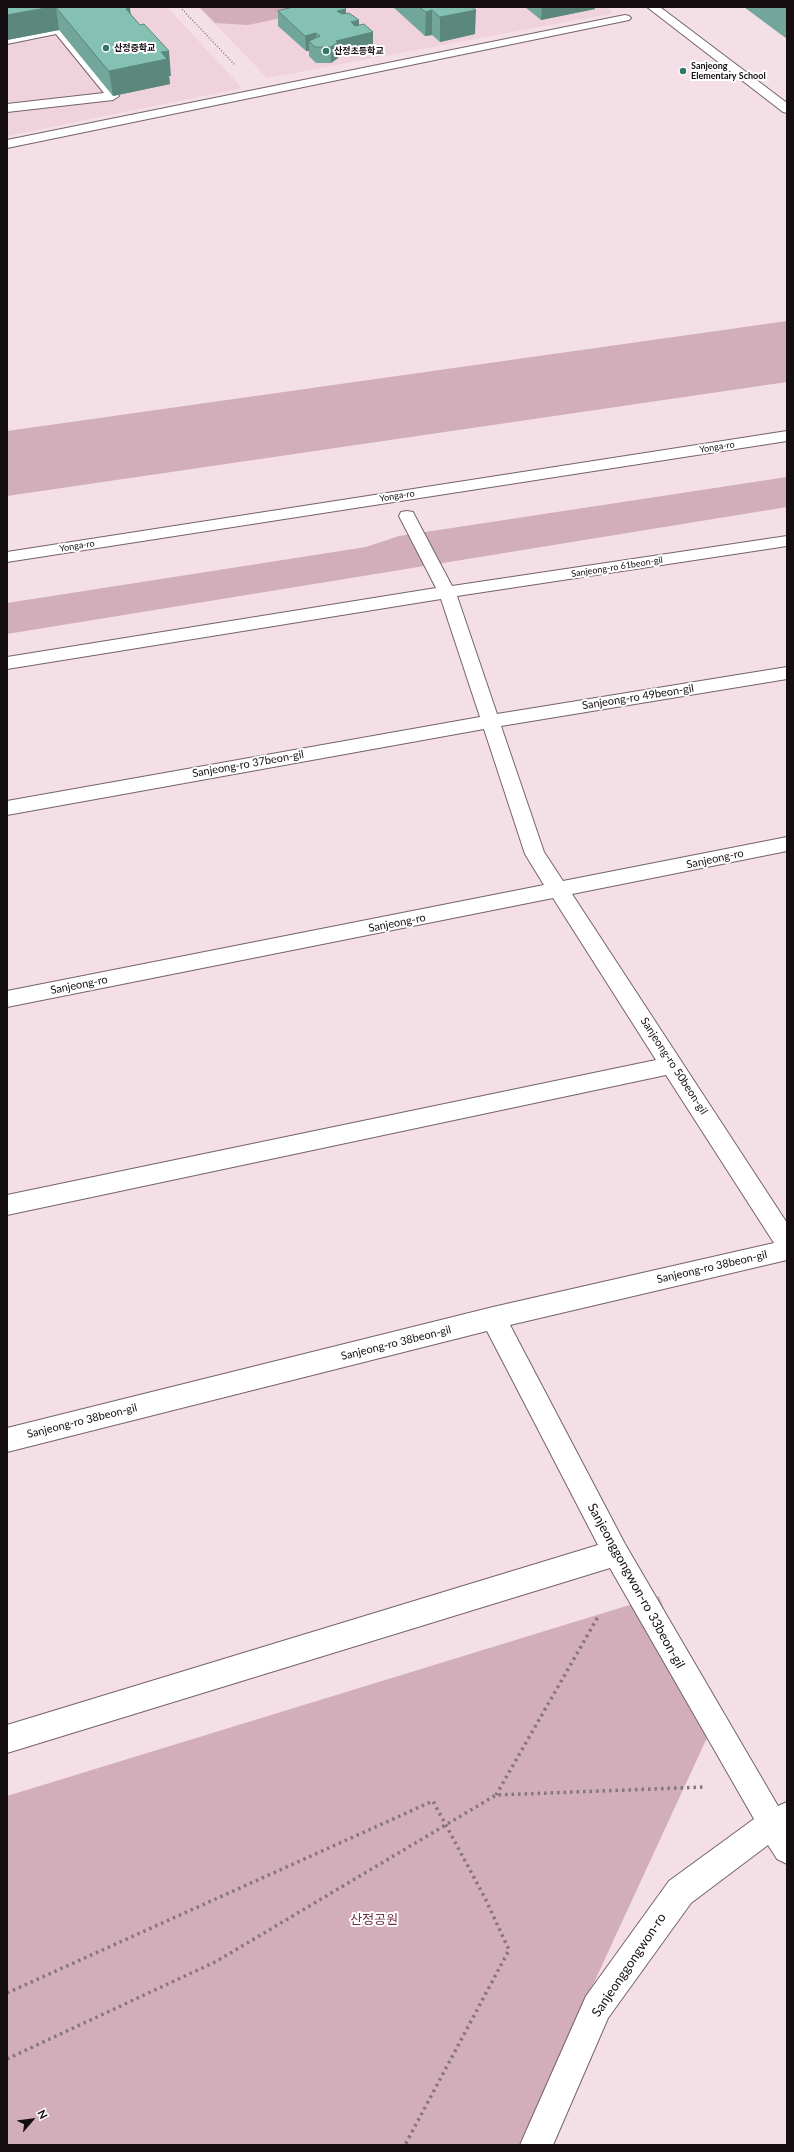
<!DOCTYPE html>
<meta charset="utf-8">
<style>
body{margin:0}
#map{position:relative;width:794px;height:2152px;overflow:hidden;background:#f4dfe6;font-family:Lato,sans-serif}
canvas{display:block}
.frame{position:absolute;inset:0;border:8px solid #150e10;pointer-events:none}
.north{position:absolute;left:12px;top:2100px;width:40px;height:40px;-webkit-text-stroke:3px #fff;paint-order:stroke;rotate:62deg;font-size:11px;font-weight:700;line-height:16px;text-align:center;color:#150e10}
.north::after{content:'';display:block;margin:auto;width:14px;height:18px;background:#150e10;clip-path:polygon(50% 0,100% 100%,50% 72%,0 100%)}
</style>
<div id="map">
<canvas width="794" height="2152"></canvas>
<div class="frame"></div>
<div class="north">N</div>
</div>
<script>
const c = document.querySelector('canvas').getContext('2d');
c.lineJoin = 'round';
function fillPath(path, color) {
  c.fillStyle = color;
  c.fill(path, 'evenodd');
}
function stroke(path, color, width, dash) {
  c.strokeStyle = color;
  c.lineWidth = width;
  c.lineCap = dash ? 'butt' : 'round';
  c.setLineDash(dash || []);
  c.stroke(path);
}
function drawText(font, color, halo, rows, align = 'center') {
  c.font = font + ' Lato,"Noto Sans KR",sans-serif';
  c.lineWidth = 4;
  c.setLineDash([]);
  c.textBaseline = 'middle';
  c.strokeStyle = halo;
  c.fillStyle = color;
  for (const [text, x, y, turn = 0] of rows) {
    c.save();
    c.translate(x, y);
    c.rotate((+turn || 0) * Math.PI / 180);
    c.textAlign = isNaN(turn) ? turn : align;
    if (halo) c.strokeText(text, 0, 0);
    c.fillText(text, 0, 0);
    c.restore();
  }
}
fillPath(new Path2D(`
 M 7,7 L 167,7 L 242,88 L 7,136 Z
 M 199,7 L 606,7 L 614,13 L 267,78 Z`), '#efd2dc');
fillPath(new Path2D(`
 M 199,7 L 333,7 L 248,25 L 215,23 Z
 M 787,321 L 787,382 L 7,496 L 7,431 Z
 M 787,477 L 787,507 L 7,634 L 7,603 L 366,547 L 399,536 Z
 M 659,1596 L 712,1727 L 519,2145 L 7,2145 L 7,1796 Z`), '#d2aebb');
const street = new Path2D(`
 M 625,15 L 629,16 L 631,18 L 629,20 L 7,148 L 7,140 Z
 M 59,27 L 63,28 L 119,96 L 113,100 L 7,112 L 7,104 L 104,93 L 56,34 L 7,44 L 7,36 Z
 M 407,511 L 413,512 L 415,516 L 452,586 L 787,536 L 787,546 L 457,596 L 497,714 L 787,667 L 787,679 L 501,726 L 544,852 L 563,881 L 787,837 L 787,851 L 572,894 L 787,1223 L 787,1260 L 510,1325 L 625,1544 L 778,1806 L 787,1802 L 787,1864 L 777,1859 L 768,1845 L 691,1903 L 608,2018 L 553,2145 L 520,2145 L 586,1996 L 669,1881 L 754,1819 L 610,1568 L 7,1753 L 7,1725 L 598,1545 L 487,1331 L 7,1452 L 7,1428 L 493,1307 L 774,1243 L 666,1075 L 7,1215 L 7,1195 L 656,1060 L 553,898 L 7,1007 L 7,991 L 544,885 L 525,854 L 484,729 L 7,815 L 7,801 L 480,717 L 441,599 L 7,669 L 7,657 L 436,588 L 399,516 L 401,512 Z`);
const secondary = new Path2D(`
 M 647,7 L 660,7 L 787,103 L 787,113 L 783,112 Z
 M 787,431 L 787,441 L 7,562 L 7,552 Z`);
stroke(street, '#756369', 2);
stroke(secondary, '#756369', 2);
stroke(new Path2D(`
 M 180,7 L 235,65`), '#84767a', 1.5, [1, 2]);
stroke(new Path2D(`
 M 496,1795 L 599,1615
 M 7,1993 L 433,1801 L 485,1898 L 509,1950 L 405,2145
 M 7,2059 L 217,1961 L 496,1795 L 705,1787`), '#84767a', 3.5, [2.5, 4]);
fillPath(street, '#fff');
fillPath(secondary, '#fff');
fillPath(new Path2D(`
 M 7,7 L 129,7 L 130,14 L 171,76 L 169,76 L 170,84 L 113,96 L 59,30 L 7,40 Z
 M 393,7 L 472,7 L 475,34 L 440,42 L 432,35 L 425,36 Z
 M 525,7 L 595,7 L 595,9 L 541,20 Z
 M 744,7 L 787,7 L 787,39 Z
 M 278,11 L 346,13 L 359,25 L 373,48 L 338,56 L 338,58 L 331,63 L 316,63 L 309,56 L 309,51 L 306,51 L 278,26 Z`), '#72a69a');
fillPath(new Path2D(`
 M 51,7 L 56,7 L 59,30 L 7,40 L 7,15 Z
 M 542,7 L 595,7 L 595,9 L 541,20 Z
 M 130,8 L 133,32 L 126,9 Z
 M 346,9 L 346,24 L 337,11 Z
 M 432,10 L 432,35 L 425,36 L 426,12 Z
 M 476,10 L 475,34 L 440,42 L 440,17 Z
 M 359,20 L 359,35 L 373,32 L 373,48 L 338,56 L 338,58 L 331,63 L 331,47 L 336,41 L 351,22 Z
 M 316,33 L 317,47 L 309,41 L 309,51 L 306,51 L 305,36 Z
 M 169,51 L 171,76 L 169,76 L 170,84 L 113,96 L 109,71 L 161,52 Z`), '#5c877d');
const building = new Path2D(`
 M 7,7 L 51,7 L 7,15 Z
 M 56,7 L 129,7 L 130,8 L 126,9 L 140,25 L 144,24 L 169,51 L 161,52 L 167,59 L 109,71 Z
 M 294,7 L 344,7 L 346,9 L 337,11 L 342,14 L 349,13 L 359,20 L 351,22 L 355,26 L 364,24 L 373,32 L 336,41 L 338,42 L 331,47 L 315,47 L 309,41 L 320,36 L 316,33 L 305,36 L 278,11 Z
 M 420,7 L 472,7 L 476,10 L 440,17 L 432,10 L 426,12 Z`);
fillPath(building, '#84c1b3');
stroke(building, '#5c877d', 1);
for (const [x, y, r, color] of [
 [106,48,4,"#327669"],
 [326,51,4,"#327669"],
 [683,71,4,"#327669"]
]) {
  const dot = new Path2D();
  dot.arc(x, y, r, 0, 2 * Math.PI);
  c.fillStyle = color;
  c.fill(dot);
  stroke(dot, '#fff', 1.5);
}
drawText('bold 9px', '#150e10', '#fff', [
 ["산정중학교",114,48],
 ["산정초등학교",334,51],
 ["Sanjeong",691,66],
 ["Elementary School",691,76]
], 'left');
drawText('9px', '#150e10', '#fff', [
 ["Yonga-ro",717,447,-9],
 ["Yonga-ro",397,496,-9],
 ["Yonga-ro",77,546,-9],
 ["Sanjeong-ro 61beon-gil",617,567,-9]
]);
drawText('11px', '#150e10', '#fff', [
 ["Sanjeong-ro 49beon-gil",638,697,-9],
 ["Sanjeong-ro 37beon-gil",248,764,-10],
 ["Sanjeong-ro",715,859,-12],
 ["Sanjeong-ro",397,923,-11],
 ["Sanjeong-ro",79,985,-11],
 ["Sanjeong-ro 50beon-gil",674,1066,57],
 ["Sanjeong-ro 38beon-gil",712,1267,-13],
 ["Sanjeong-ro 38beon-gil",396,1343,-14],
 ["Sanjeong-ro 38beon-gil",82,1421,-14]
]);
drawText('13px', '#150e10', '#fff', [
 ["Sanjeonggongwon-ro 33beon-gil",636,1586,61],
 ["Sanjeonggongwon-ro",629,1965,-56]
]);
drawText('13px', '#70304b', '#fff', [
 ["산정공원",374,1920]
]);
</script>
